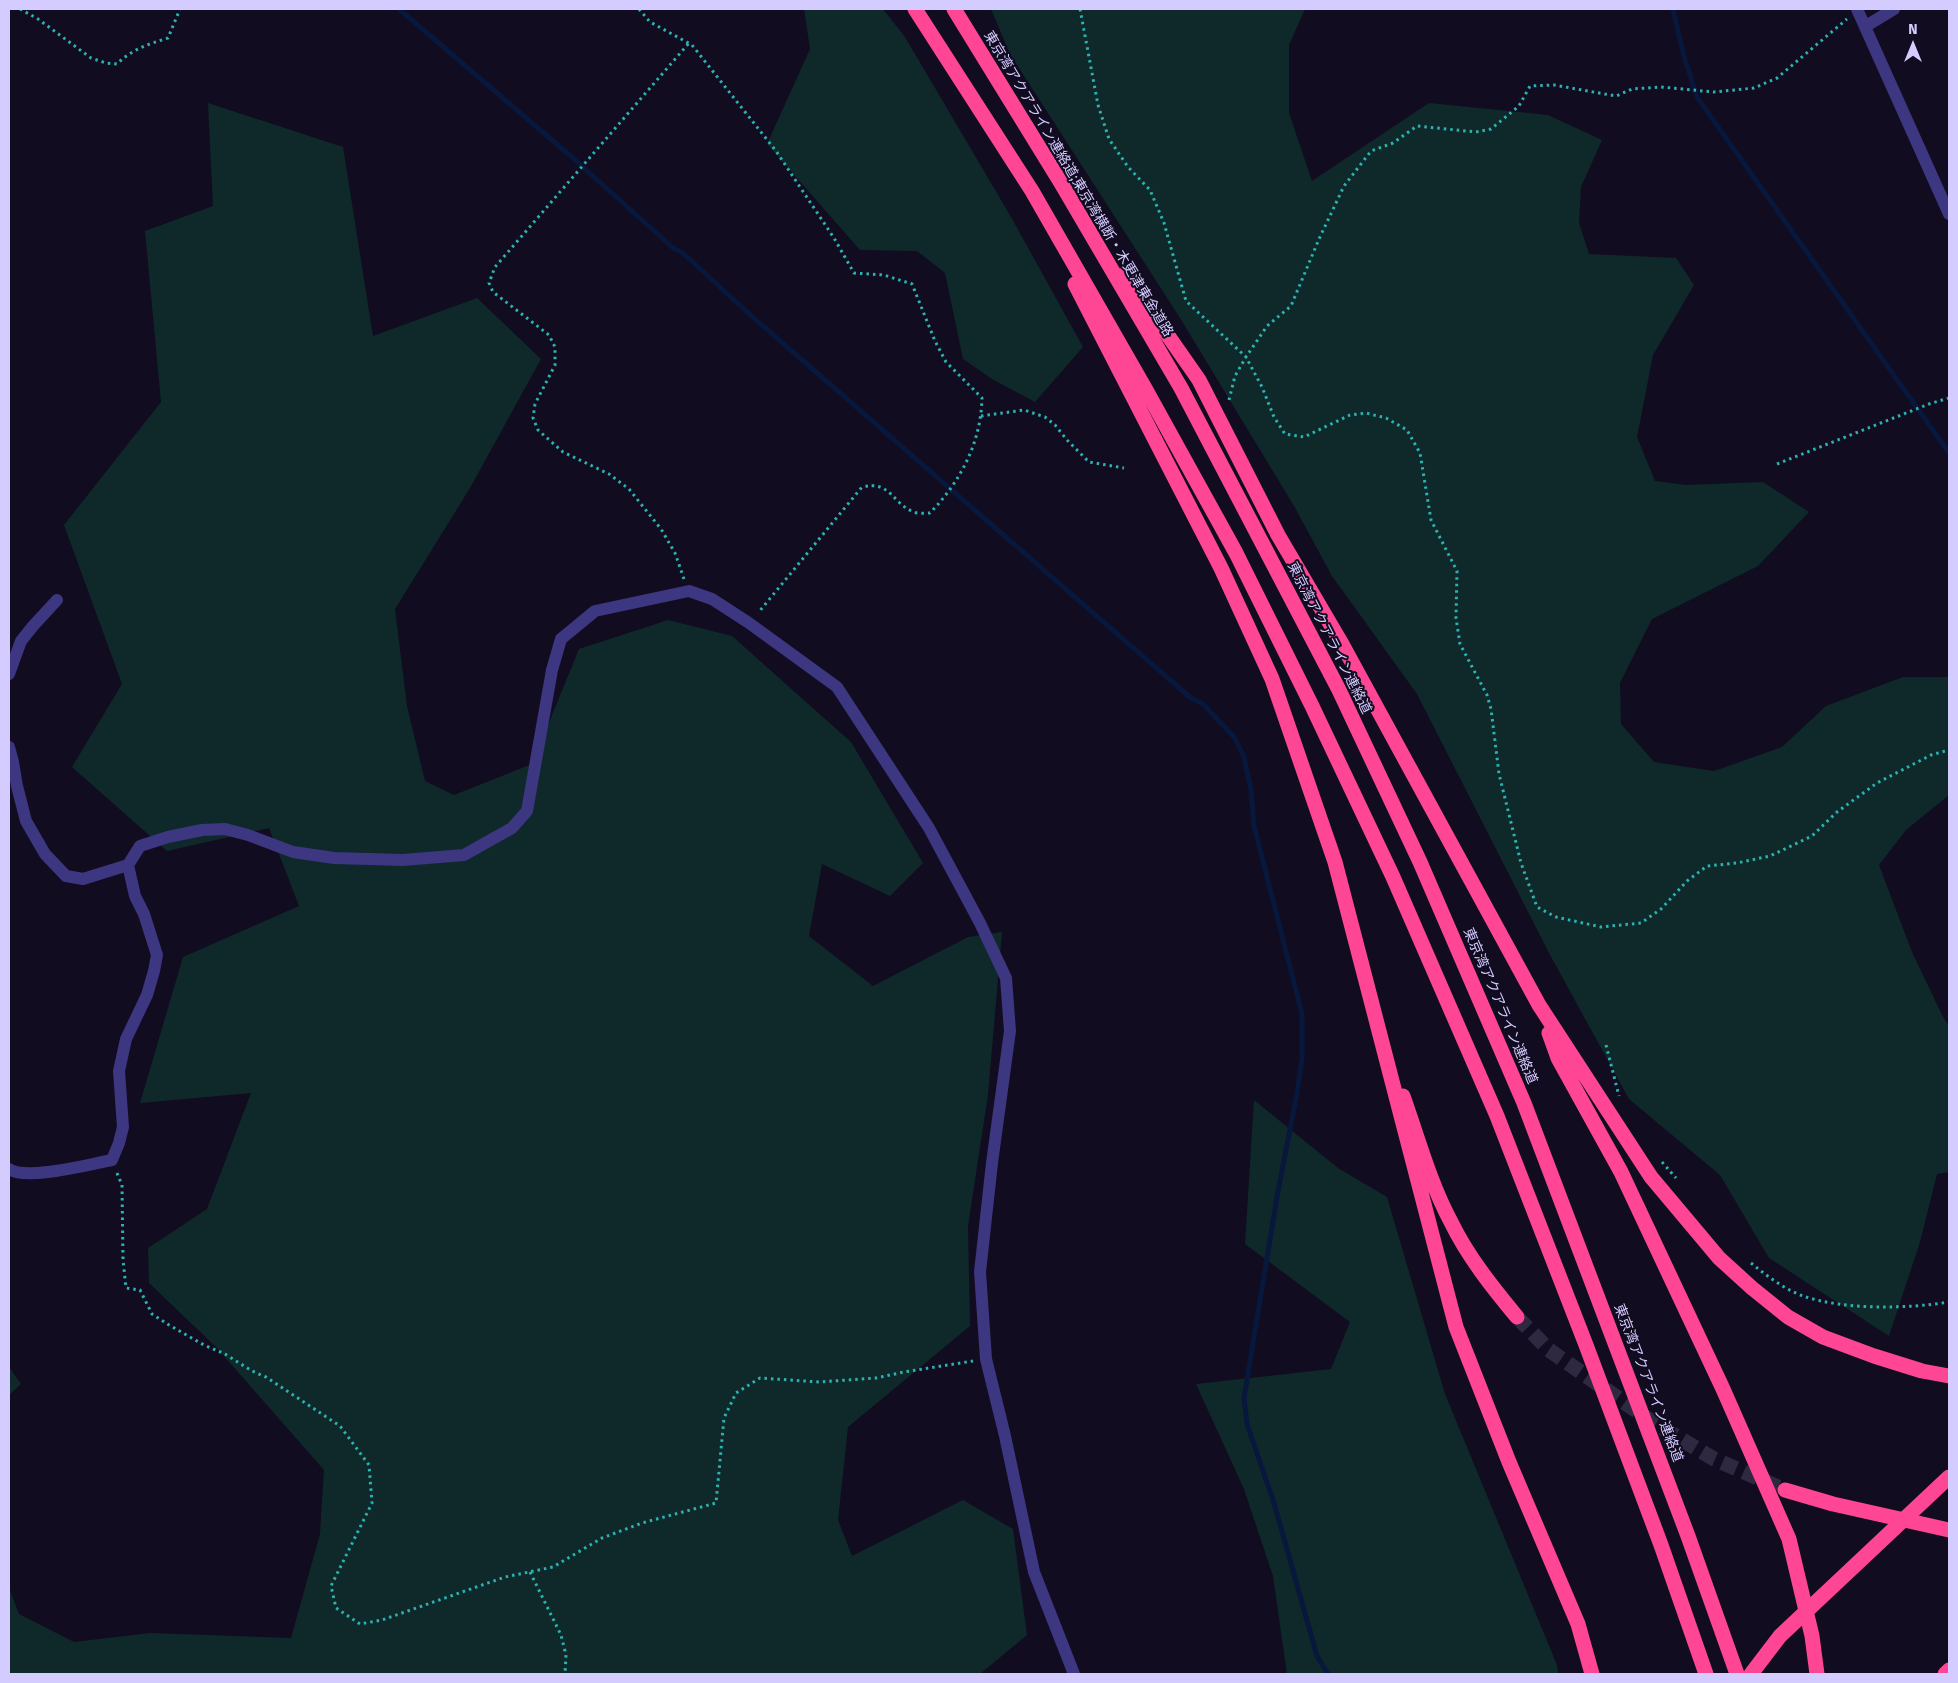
<!DOCTYPE html>
<meta charset="utf-8">
<style>
body{margin:0}
#map{position:relative;width:1958px;height:1683px;overflow:hidden;background:#110c20;font-family:"Fira Sans",sans-serif}
canvas{display:block}
.frame{position:absolute;inset:0;border:10px solid #d4cbff;pointer-events:none}
.north{position:absolute;left:1888px;top:20px;width:50px;height:50px;-webkit-text-stroke:4px #110c20;paint-order:stroke;rotate:0deg;font-size:14px;font-weight:700;line-height:20px;text-align:center;color:#d4cbff}
.north::after{content:'';display:block;margin:auto;width:18px;height:22px;background:#d4cbff;clip-path:polygon(50% 0,100% 100%,50% 72%,0 100%)}
</style>
<div id="map">
<canvas width="1958" height="1683"></canvas>
<div class="frame"></div>
<div class="north">N</div>
</div>
<script>
const c = document.querySelector('canvas').getContext('2d');
c.lineJoin = 'round';
function fillPath(path, color) {
  c.fillStyle = color;
  c.fill(path, 'evenodd');
}
function stroke(path, color, width, dash) {
  c.strokeStyle = color;
  c.lineWidth = width;
  c.lineCap = dash ? 'butt' : 'round';
  c.setLineDash(dash || []);
  c.stroke(path);
}
function drawText(font, color, halo, rows, align = 'center') {
  c.font = font + ' "Fira Sans","Noto Sans JP",sans-serif';
  c.lineWidth = 4;
  c.setLineDash([]);
  c.textBaseline = 'middle';
  c.strokeStyle = halo;
  c.fillStyle = color;
  for (const [text, x, y, turn = 0] of rows) {
    c.save();
    c.translate(x, y);
    c.rotate((+turn || 0) * Math.PI / 180);
    c.textAlign = isNaN(turn) ? turn : align;
    if (halo) c.strokeText(text, 0, 0);
    c.fillText(text, 0, 0);
    c.restore();
  }
}
fillPath(new Path2D(`
 M 804,9 L 883,9 L 905,37 L 1011,217 L 1083,347 L 1035,402 L 992,379 L 963,359 L 945,273 L 917,251 L 860,250 L 767,144 L 810,49 Z
 M 991,9 L 1305,9 L 1289,45 L 1289,113 L 1312,181 L 1429,103 L 1548,115 L 1602,140 L 1581,187 L 1579,223 L 1589,254 L 1676,258 L 1694,285 L 1653,355 L 1637,437 L 1655,481 L 1686,485 L 1763,482 L 1809,512 L 1758,566 L 1652,619 L 1620,683 L 1621,724 L 1654,762 L 1714,771 L 1782,747 L 1826,706 L 1903,677 L 1949,677 L 1949,795 L 1906,830 L 1879,865 L 1912,952 L 1943,1017 L 1949,1026 L 1949,1172 L 1937,1174 L 1920,1242 L 1889,1336 L 1769,1258 L 1720,1175 L 1629,1099 L 1549,953 L 1417,694 L 1332,576 L 1294,506 L 1180,318 L 1010,54 Z
 M 208,103 L 343,147 L 373,336 L 477,298 L 541,359 L 470,488 L 395,609 L 407,706 L 425,781 L 454,795 L 532,764 L 579,649 L 668,620 L 732,636 L 851,742 L 923,863 L 890,896 L 822,864 L 809,936 L 873,986 L 968,937 L 1002,932 L 988,1095 L 968,1226 L 970,1326 L 848,1427 L 838,1520 L 852,1556 L 963,1500 L 1013,1529 L 1027,1635 L 980,1674 L 9,1674 L 9,1588 L 19,1614 L 74,1642 L 150,1633 L 291,1638 L 320,1534 L 324,1470 L 216,1347 L 149,1283 L 148,1248 L 207,1209 L 251,1093 L 140,1103 L 183,957 L 299,906 L 269,828 L 167,851 L 72,767 L 122,684 L 64,525 L 161,402 L 145,231 L 213,206 Z
 M 1254,1100 L 1338,1168 L 1387,1197 L 1445,1394 L 1557,1665 L 1558,1674 L 1287,1674 L 1273,1576 L 1244,1489 L 1196,1384 L 1331,1369 L 1350,1322 L 1245,1244 Z
 M 9,1367 L 21,1384 L 9,1395 Z`), '#0f292a');
stroke(new Path2D(`
 M 399,9 L 574,159 L 673,248 L 683,253 L 747,312 L 1191,698 L 1203,704 L 1234,737 L 1244,757 L 1251,790 L 1254,826 L 1302,1014 L 1302,1058 L 1297,1093 L 1277,1197 L 1244,1398 L 1247,1424 L 1274,1503 L 1317,1656 L 1328,1674
 M 1673,9 L 1683,53 L 1697,97 L 1949,453`), '#08183d', 5);
stroke(new Path2D(`
 M 1517,1317 L 1549,1350 L 1651,1421 L 1714,1459 L 1785,1490`), '#2e2941', 15, [15, 8]);
stroke(new Path2D(`
 M 20,9 L 38,19 L 91,58 L 106,63 L 117,64 C 132,49 149,44 168,38 L 180,9
 M 639,9 L 650,22 L 692,45 L 776,151 L 834,238 L 854,273 L 884,275 L 912,284 L 935,341 L 946,362 L 982,398 C 981,442 961,481 930,513 C 926,513 918,514 914,512 C 892,504 891,480 862,487 L 758,613
 M 1080,9 L 1098,105 L 1109,139 L 1128,167 L 1150,190 L 1164,223 L 1186,301 L 1246,357 L 1262,387 L 1274,417 L 1285,434 L 1304,437 L 1350,415 L 1366,413 L 1386,418 L 1407,430 L 1420,453 L 1431,520 L 1457,571 L 1456,618 L 1460,644 L 1487,695 L 1491,709 L 1499,774 L 1521,863 L 1537,907 L 1556,917 L 1601,927 L 1641,923 L 1661,909 L 1687,881 L 1707,866 L 1737,863 L 1770,856 L 1812,836 L 1837,812 L 1877,783 L 1931,755 L 1949,750
 M 1229,400 L 1235,376 L 1246,357 L 1267,326 L 1291,306 L 1319,239 L 1344,186 L 1371,151 L 1393,143 L 1417,126 L 1476,132 L 1491,129 L 1519,106 L 1530,86 L 1554,85 L 1616,96 L 1632,89 L 1661,87 L 1714,92 L 1754,88 L 1777,78 L 1847,19
 M 981,416 L 1024,410 L 1045,417 L 1055,425 L 1067,440 L 1089,462 L 1124,468
 M 1777,464 L 1929,404 L 1949,398
 M 684,579 L 675,553 L 661,529 L 629,489 L 609,474 L 563,452 L 538,430 L 533,418 L 535,404 L 555,365 L 555,347 L 549,335 L 493,292 L 489,283 L 495,267 L 689,43
 M 1606,1045 L 1619,1096
 M 1662,1162 L 1676,1178
 M 117,1173 L 122,1185 L 123,1260 L 126,1288 L 140,1290 L 152,1314 L 169,1325 L 204,1345 L 225,1354 L 252,1371 L 266,1377 L 340,1426 L 369,1465 L 372,1503 L 331,1586 L 336,1608 L 360,1624 L 382,1620 L 505,1577 L 553,1567 L 602,1538 L 642,1523 L 716,1503 L 724,1418 L 736,1393 L 760,1378 L 819,1382 L 876,1378 L 904,1372 L 973,1361
 M 1751,1263 C 1767,1276 1784,1289 1803,1296 C 1844,1310 1907,1309 1949,1302
 M 530,1572 L 561,1635 L 566,1655 L 565,1674`), '#2bb3b2', 3, [2.5, 4]);
stroke(new Path2D(`
 M 1857,9 L 1949,214
 M 1866,26 L 1894,9
 M 9,674 L 21,641 L 33,626 L 57,600
 M 9,747 L 13,762
 M 9,761 L 13,762 L 17,786 L 26,821 L 45,854 L 66,876 L 83,879 L 128,865 L 140,846 L 168,837 L 202,830 L 225,829 L 248,835 L 293,852 L 334,858 L 403,860 L 464,855 L 512,828 L 527,811 L 552,670 L 561,639 L 595,611 L 689,591 L 712,599 L 749,623 L 837,687 L 929,828 L 980,923 L 1006,978 L 1010,1031 L 992,1163 L 980,1272 L 986,1359 L 1005,1436 L 1034,1572 L 1074,1674
 M 9,1169 C 26,1181 90,1164 112,1160 L 119,1143 L 123,1127 L 119,1071 L 126,1039 L 147,995 L 154,971 L 157,955 L 144,914 L 135,896 L 128,865`), '#3d3680', 12);
stroke(new Path2D(`
 M 915,9 L 1032,191 L 1146,390 L 1236,553 L 1312,706 L 1393,877 L 1497,1116 L 1586,1345 L 1661,1545 L 1706,1674
 M 954,9 L 1061,183 L 1181,388 L 1339,690 L 1420,862 L 1524,1103 L 1688,1536 L 1737,1674
 M 1125,274 L 1199,380 L 1278,535 L 1342,644 L 1539,1005 L 1651,1177 L 1719,1258 L 1752,1288 L 1788,1317 L 1823,1337 L 1874,1356 L 1922,1371 L 1949,1376
 M 1075,284 L 1221,568 L 1272,679 L 1335,862 L 1456,1327 L 1509,1462 L 1578,1624 L 1592,1674
 M 1549,1033 L 1558,1058 L 1621,1172 L 1723,1389 L 1789,1539 L 1812,1636 L 1817,1674
 M 1403,1096 C 1418,1138 1430,1183 1451,1222 C 1468,1257 1493,1288 1517,1317
 M 1785,1490 L 1833,1504 L 1949,1530
 M 1945,1674 L 1949,1670`), '#ff4694', 15);
stroke(new Path2D(`
 M 1751,1674 L 1780,1636 L 1949,1477`), '#ff4694', 15);
drawText('14px', '#d4cbff', '#110c20', [
 ["東京湾アクアライン連絡道;東京湾横断・木更津東金道路",1078,184,59],
 ["東京湾アクアライン連絡道",1329,638,63],
 ["東京湾アクアライン連絡道",1500,1006,67],
 ["東京湾アクアライン連絡道",1648,1383,69]
]);
</script>
